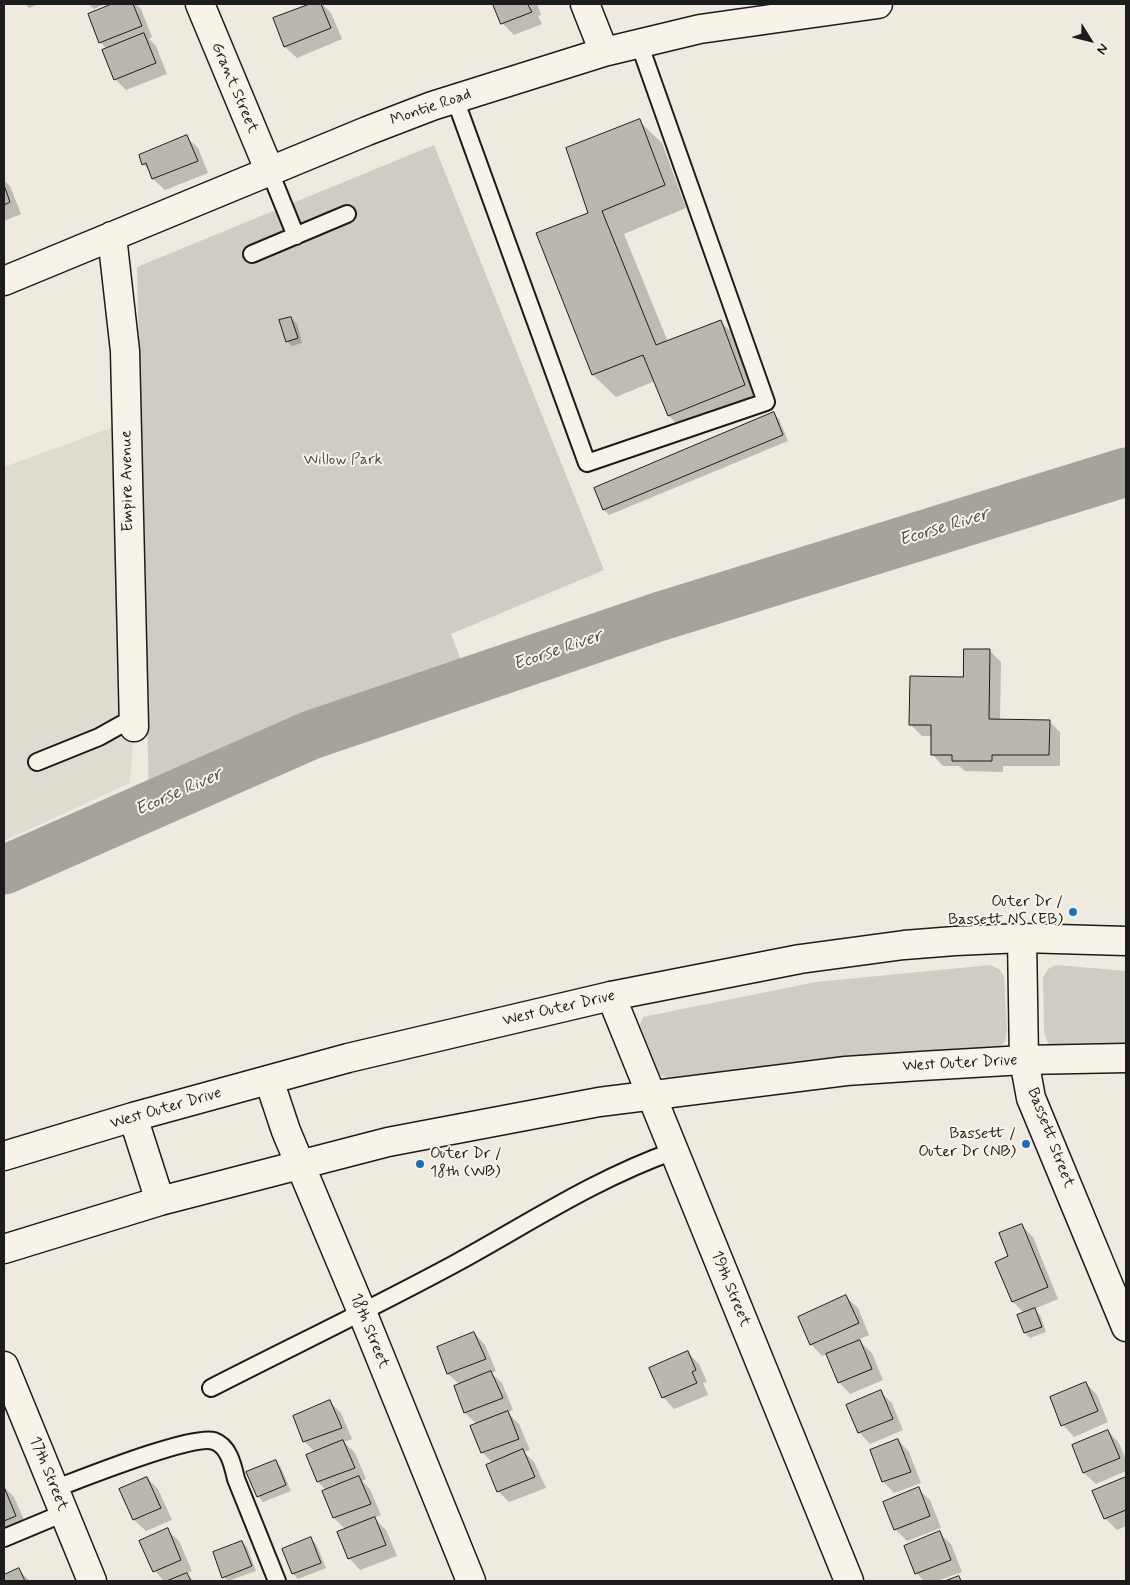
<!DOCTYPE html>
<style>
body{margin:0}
#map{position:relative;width:1130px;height:1585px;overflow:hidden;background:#eeeae0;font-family:Mynerve,sans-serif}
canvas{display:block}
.frame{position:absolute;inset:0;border:5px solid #1c1c1c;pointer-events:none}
.north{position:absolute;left:1065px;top:15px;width:50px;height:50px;-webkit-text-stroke:4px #f7f3e8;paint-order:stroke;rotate:126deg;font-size:14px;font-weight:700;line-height:20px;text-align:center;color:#1c1c1c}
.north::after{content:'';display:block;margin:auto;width:18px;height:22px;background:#1c1c1c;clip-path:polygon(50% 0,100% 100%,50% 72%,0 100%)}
</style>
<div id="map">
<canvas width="1130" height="1585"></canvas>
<div class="frame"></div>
<div class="north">N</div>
</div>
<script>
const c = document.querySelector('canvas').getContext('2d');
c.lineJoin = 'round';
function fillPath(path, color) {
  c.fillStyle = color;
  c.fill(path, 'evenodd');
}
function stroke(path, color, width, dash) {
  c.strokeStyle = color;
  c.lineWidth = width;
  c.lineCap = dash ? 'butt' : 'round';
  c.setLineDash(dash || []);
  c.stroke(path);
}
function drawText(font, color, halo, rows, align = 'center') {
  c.font = font + ' Mynerve,sans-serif';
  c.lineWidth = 4;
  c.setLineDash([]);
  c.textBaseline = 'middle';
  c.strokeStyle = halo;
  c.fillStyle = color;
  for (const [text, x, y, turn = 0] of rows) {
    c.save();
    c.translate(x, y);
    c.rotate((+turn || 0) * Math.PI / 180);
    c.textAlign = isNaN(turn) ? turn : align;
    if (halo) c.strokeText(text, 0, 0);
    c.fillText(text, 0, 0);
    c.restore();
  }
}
fillPath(new Path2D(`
 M 127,422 L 134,727 L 130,783 L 4,841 L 4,467 Z`), '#dedbd1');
fillPath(new Path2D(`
 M 434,145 L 604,570 L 451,634 L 467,676 L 149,801 L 137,267 Z
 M 991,965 L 999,969 L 1004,976 L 1007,1032 L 1005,1042 L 998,1049 L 965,1053 L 791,1063 L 668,1078 L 660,1075 L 640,1025 L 643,1017 L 816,982 Z
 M 1056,965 L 1126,971 L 1126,1048 L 1055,1047 L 1048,1043 L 1044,1033 L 1043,978 L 1048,969 Z`), '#cfccc3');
fillPath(new Path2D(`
 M 25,4 L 39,4 L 29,8 Z
 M 88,4 L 106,4 L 94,9 Z
 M 115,4 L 136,4 L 141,9 L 152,37 L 149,39 L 156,46 L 167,74 L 126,90 L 115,79 L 107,49 L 100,42 L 89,14 Z
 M 313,4 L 322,4 L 331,13 L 342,39 L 297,58 L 285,47 L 275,19 Z
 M 494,4 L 537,4 L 541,15 L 538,16 L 542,24 L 514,35 L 502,23 Z
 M 639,121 L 662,143 L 686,208 L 624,234 L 668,342 L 720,321 L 743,344 L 767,407 L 691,438 L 669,416 L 655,381 L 616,397 L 593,375 L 537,234 L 590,214 Z
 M 186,137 L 198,148 L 208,173 L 165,190 L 153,179 L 151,172 L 143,164 Z
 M 4,180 L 10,186 L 21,214 L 4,221 Z
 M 291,318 L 297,324 L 302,343 L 292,346 L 287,341 Z
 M 774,414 L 779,419 L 788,441 L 609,515 L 604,510 L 595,488 Z
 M 990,651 L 1001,662 L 1000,720 L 1049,721 L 1060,732 L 1060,766 L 1003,766 L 1003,772 L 965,771 L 959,766 L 943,766 L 932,754 L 932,736 L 922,736 L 910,724 L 965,678 Z
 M 1021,1225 L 1033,1237 L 1058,1299 L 1034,1309 L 1040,1315 L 1046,1332 L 1030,1338 L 1025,1333 L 1024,1313 L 1013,1302 L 1010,1257 Z
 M 846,1297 L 858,1308 L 869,1335 L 858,1340 L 872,1353 L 883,1380 L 850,1394 L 839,1382 L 827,1354 L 822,1356 L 811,1344 Z
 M 474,1333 L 485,1345 L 496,1371 L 491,1373 L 502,1383 L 513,1410 L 507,1412 L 519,1424 L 530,1450 L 524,1452 L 534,1462 L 546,1488 L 509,1502 L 498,1491 L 493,1463 L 482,1452 L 478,1425 L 465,1413 L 455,1387 L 460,1385 L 448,1374 L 438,1348 Z
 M 688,1353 L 699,1364 L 707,1382 L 703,1383 L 708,1395 L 674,1409 L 663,1397 Z
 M 1086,1383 L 1097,1395 L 1108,1422 L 1074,1437 L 1063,1425 Z
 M 880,1392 L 892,1403 L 903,1430 L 870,1444 L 859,1432 Z
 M 330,1402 L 341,1413 L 352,1439 L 344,1442 L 355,1453 L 366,1479 L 362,1481 L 370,1489 L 381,1515 L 374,1518 L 386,1530 L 397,1556 L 360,1570 L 349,1558 L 346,1530 L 334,1518 L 327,1491 L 318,1482 L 308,1456 L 316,1453 L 304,1441 Z
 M 1108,1431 L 1119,1443 L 1126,1460 L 1126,1471 L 1096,1484 L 1084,1473 L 1074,1446 Z
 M 898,1440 L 909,1452 L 921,1483 L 894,1493 L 883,1481 Z
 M 276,1461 L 281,1467 L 291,1491 L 263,1502 L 258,1496 Z
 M 147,1478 L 158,1489 L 172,1520 L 146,1531 L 134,1520 L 121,1490 Z
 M 1126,1478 L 1126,1526 L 1117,1530 L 1106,1519 L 1094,1492 Z
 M 4,1487 L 14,1497 L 27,1527 L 4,1537 Z
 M 918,1489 L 930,1500 L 941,1528 L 907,1541 L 895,1529 Z
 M 167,1530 L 179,1541 L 192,1571 L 186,1574 L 194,1581 L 164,1581 L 155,1571 L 141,1541 Z
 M 939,1533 L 951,1544 L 962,1572 L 937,1581 L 924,1581 L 916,1573 Z
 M 311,1539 L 316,1544 L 326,1568 L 298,1579 L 293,1574 Z
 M 242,1542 L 247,1547 L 256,1571 L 228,1581 L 224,1577 Z
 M 19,1570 L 30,1581 L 4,1581 L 4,1576 Z`), '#0003');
stroke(new Path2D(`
 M 4,870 L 311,735 L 658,617 L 1126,472`), '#a6a39d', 49);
const building = new Path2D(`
 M 112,4 L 133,4 L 142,26 L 99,43 L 88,14 Z
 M 310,4 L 321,4 L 331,28 L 284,47 L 273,18 Z
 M 493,4 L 531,4 L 528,5 L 532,12 L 501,24 Z
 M 144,33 L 156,63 L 114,80 L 102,50 Z
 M 640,119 L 665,185 L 602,211 L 656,345 L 721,320 L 745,385 L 668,416 L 643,355 L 592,375 L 536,233 L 588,213 L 566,148 Z
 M 187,135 L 198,161 L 152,179 L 146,163 L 142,165 L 139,155 Z
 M 4,185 L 10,202 L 4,205 Z
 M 291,317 L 298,338 L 286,342 L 279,320 Z
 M 774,412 L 783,435 L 603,510 L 594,488 Z
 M 964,649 L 990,649 L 989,719 L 1050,720 L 1049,755 L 992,755 L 992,761 L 952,761 L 952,755 L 931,755 L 931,725 L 909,725 L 910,676 L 963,677 Z
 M 1022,1224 L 1048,1287 L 1012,1302 L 995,1262 L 1008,1256 L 999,1233 Z
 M 846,1295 L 859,1323 L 810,1345 L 798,1317 Z
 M 1035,1308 L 1042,1327 L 1024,1333 L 1017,1315 Z
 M 474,1332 L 486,1359 L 447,1374 L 437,1347 Z
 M 860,1340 L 872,1369 L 838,1383 L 826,1354 Z
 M 688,1351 L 696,1370 L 692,1372 L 697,1383 L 662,1398 L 649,1368 Z
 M 491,1371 L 503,1398 L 464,1413 L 454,1386 Z
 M 1086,1382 L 1098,1411 L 1061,1426 L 1050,1397 Z
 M 881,1390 L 893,1419 L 858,1433 L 846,1405 Z
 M 330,1400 L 342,1428 L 303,1442 L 293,1416 Z
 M 508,1411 L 519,1439 L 481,1453 L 470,1426 Z
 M 1108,1430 L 1120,1458 L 1083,1473 L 1072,1445 Z
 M 898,1439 L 911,1472 L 882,1482 L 870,1450 Z
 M 343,1440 L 355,1468 L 317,1482 L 306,1455 Z
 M 523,1449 L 535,1477 L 497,1492 L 486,1465 Z
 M 276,1460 L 286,1485 L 257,1497 L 246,1472 Z
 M 359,1476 L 371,1504 L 333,1518 L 322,1491 Z
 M 147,1477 L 161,1508 L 133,1520 L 119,1489 Z
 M 1126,1477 L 1126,1510 L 1104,1519 L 1092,1491 Z
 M 4,1487 L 16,1516 L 4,1521 Z
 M 919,1487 L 930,1516 L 894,1530 L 883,1502 Z
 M 375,1517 L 386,1545 L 348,1559 L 337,1532 Z
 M 168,1528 L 181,1560 L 153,1572 L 139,1541 Z
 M 940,1531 L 951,1560 L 915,1574 L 904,1546 Z
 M 311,1537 L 321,1563 L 292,1574 L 282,1549 Z
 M 242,1541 L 252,1566 L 222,1578 L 213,1552 Z
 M 19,1568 L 25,1581 L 4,1581 L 4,1575 Z
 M 187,1573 L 191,1581 L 167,1581 Z
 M 959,1576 L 961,1581 L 945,1581 Z`);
fillPath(building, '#bab7af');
stroke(building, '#1c1c1c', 1);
const service = new Path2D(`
 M 455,99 L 587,463 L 766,402 L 639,43
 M 270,172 L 296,236
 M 252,254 L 347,214
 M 37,762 L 99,737 L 133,718
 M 211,1388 C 293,1346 377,1306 458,1262 C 529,1223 597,1178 674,1151
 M 54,1489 C 81,1479 192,1434 214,1441 C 229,1446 233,1466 236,1479 L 277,1581
 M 4,1538 L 64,1513`);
const minor = new Path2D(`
 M 200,4 L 270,172
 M 585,4 L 604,52
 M 112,236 L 125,351 L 134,727
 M 4,281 L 367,131 L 432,106 L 604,52 L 700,29 L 878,4
 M 611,996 L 849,1581
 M 269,1080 L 286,1131 L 362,1312 L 471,1581
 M 4,1366 L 92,1581`);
const tertiary = new Path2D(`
 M 1022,938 L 1024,1060 L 1031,1098 L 1126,1327`);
const secondary = new Path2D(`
 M 133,1117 L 160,1201
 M 4,1156 L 133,1117 L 348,1058 L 611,996 L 800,959 L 904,945 L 955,941 L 1022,938 L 1126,941
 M 4,1249 L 160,1201 L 388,1142 L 599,1102 L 846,1071 L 921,1066 L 1024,1060 L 1126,1058`);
stroke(service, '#1c1c1c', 20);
stroke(minor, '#1c1c1c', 31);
stroke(tertiary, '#1c1c1c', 31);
stroke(secondary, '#1c1c1c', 31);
stroke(service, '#f7f3e8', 16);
stroke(minor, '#f7f3e8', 28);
stroke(tertiary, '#f7f3e8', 28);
stroke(secondary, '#f7f3e8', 28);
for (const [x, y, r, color] of [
 [1073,912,5,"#1f6fb2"],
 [1026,1144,5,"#1f6fb2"],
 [420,1164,5,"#1f6fb2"]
]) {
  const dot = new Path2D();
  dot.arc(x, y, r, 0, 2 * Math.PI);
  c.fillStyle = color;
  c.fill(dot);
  stroke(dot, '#f7f3e8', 2);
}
drawText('16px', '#1c1c1c', '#f7f3e8', [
 ["Grant Street",234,88,67],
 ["Montie Road",431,108,-19],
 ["Empire Avenue",128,481,-91],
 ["West Outer Drive",559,1009,-13],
 ["West Outer Drive",960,1064,-3],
 ["West Outer Drive",166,1109,-16],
 ["Bassett Street",1050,1138,69],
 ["19th Street",730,1289,68],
 ["18th Street",369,1331,68],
 ["17th Street",48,1474,68]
]);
drawText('16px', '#52514e', '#f7f3e8', [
 ["Willow Park",343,461]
]);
drawText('16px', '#1c1c1c', '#f7f3e8', [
 ["Outer Dr /",1063,903],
 ["Bassett NS (EB)",1063,921],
 ["Bassett /",1016,1135],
 ["Outer Dr (NB)",1016,1153],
 ["Outer Dr /",430,1155,"left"],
 ["18th (WB)",430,1173,"left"]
], 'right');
drawText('italic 18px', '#535250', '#f7f3e8', [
 ["Ecorse River",944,528,-17],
 ["Ecorse River",558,651,-19],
 ["Ecorse River",179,793,-24]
]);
</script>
